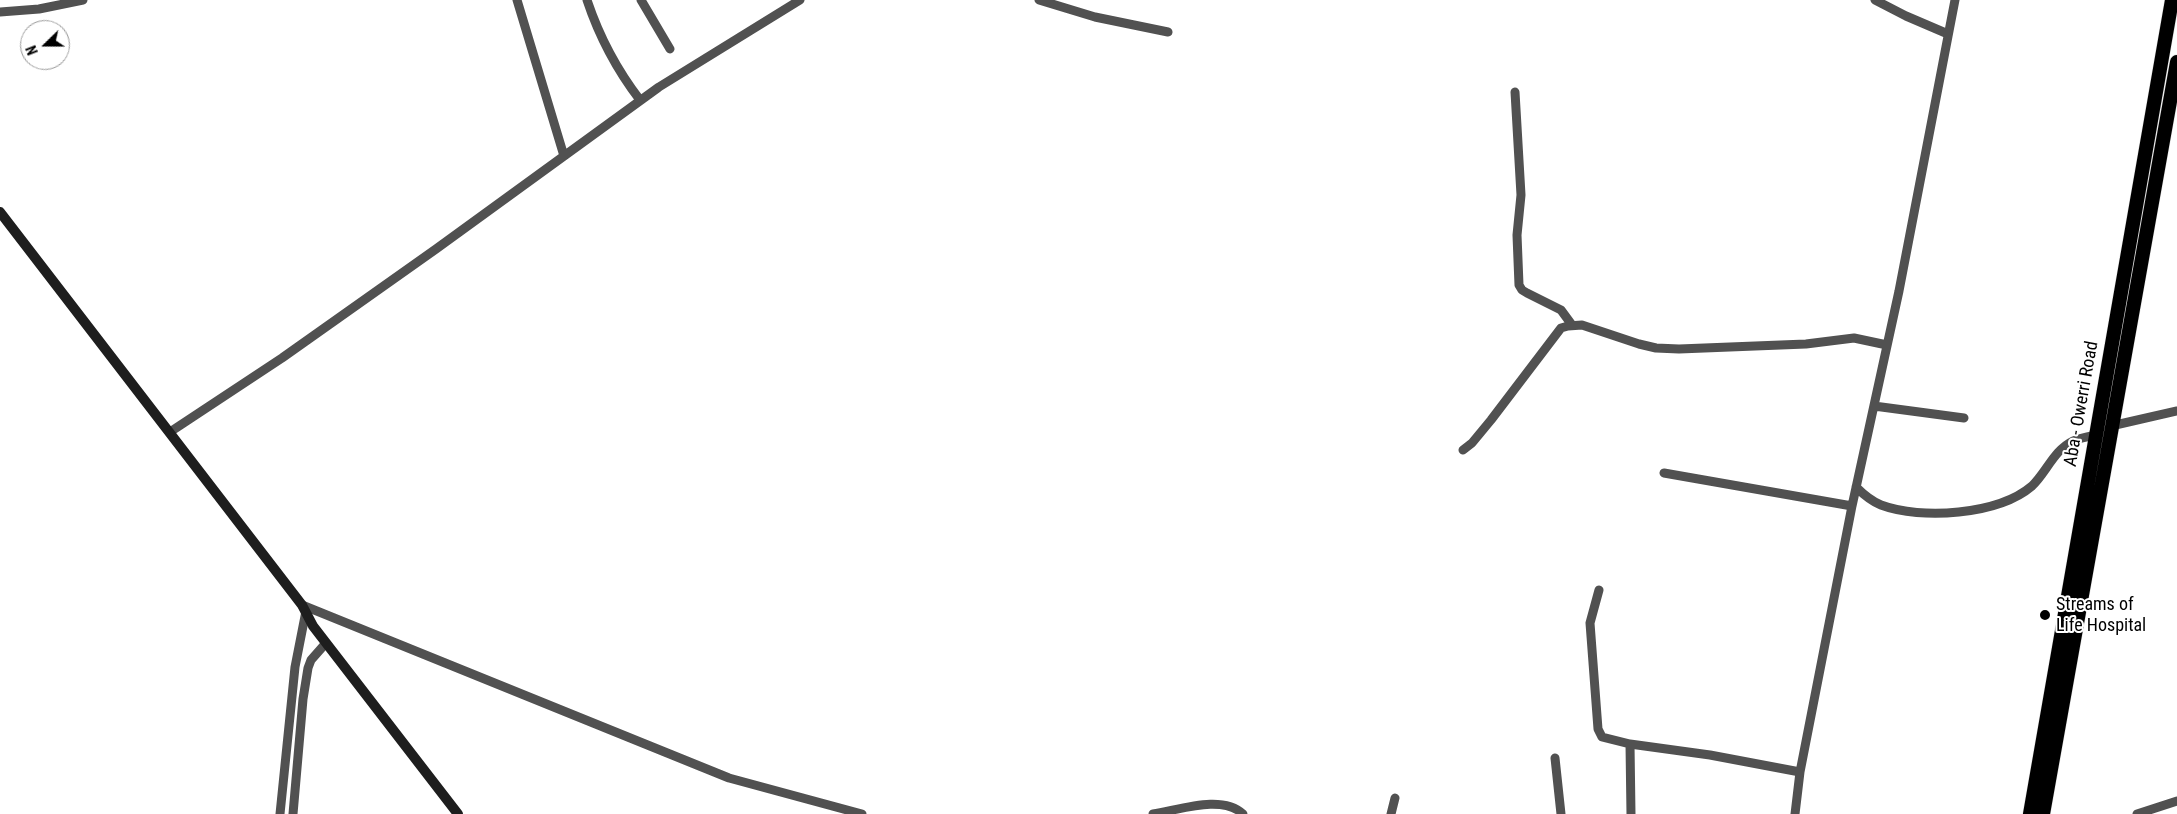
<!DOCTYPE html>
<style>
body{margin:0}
#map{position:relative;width:2177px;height:814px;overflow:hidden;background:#fff;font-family:"Roboto Condensed",sans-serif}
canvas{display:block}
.north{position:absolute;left:20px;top:20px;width:50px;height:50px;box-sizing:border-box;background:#fff;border:1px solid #999;border-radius:50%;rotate:248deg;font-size:14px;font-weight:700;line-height:20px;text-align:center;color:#000}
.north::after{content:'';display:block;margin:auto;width:18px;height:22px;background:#000;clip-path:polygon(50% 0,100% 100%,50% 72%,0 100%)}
</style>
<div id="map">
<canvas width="2177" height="814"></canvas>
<div class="north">N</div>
</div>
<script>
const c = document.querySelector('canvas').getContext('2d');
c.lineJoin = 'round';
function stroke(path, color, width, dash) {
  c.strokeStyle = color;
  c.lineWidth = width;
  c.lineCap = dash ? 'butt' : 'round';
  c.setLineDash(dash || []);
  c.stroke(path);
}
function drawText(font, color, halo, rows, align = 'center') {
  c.font = font + ' "Roboto Condensed",sans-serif';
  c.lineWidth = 4;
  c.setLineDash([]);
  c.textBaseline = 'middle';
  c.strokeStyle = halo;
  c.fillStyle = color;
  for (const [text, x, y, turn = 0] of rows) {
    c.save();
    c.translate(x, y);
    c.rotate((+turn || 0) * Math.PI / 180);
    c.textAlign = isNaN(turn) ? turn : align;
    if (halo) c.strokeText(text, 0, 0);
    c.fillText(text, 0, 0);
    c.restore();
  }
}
const trunk = new Path2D(`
 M 2030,814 L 2172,0
 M 2043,814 L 2177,62`);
stroke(trunk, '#dbdbdb', 15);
stroke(new Path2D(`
 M 517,0 L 564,156
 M 587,0 C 599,36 617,70 640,100
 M 641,0 L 670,49
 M 1039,0 L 1095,17 L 1168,32
 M 1875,0 L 1906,16 L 1948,34
 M 0,12 L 39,9 L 83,0
 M 1515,92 L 1521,195 L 1517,235 L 1519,285 L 1522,290 L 1527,293 L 1561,310 L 1572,325
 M 1874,406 L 1964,418
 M 2111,426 L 2177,411
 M 170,432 L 282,358 L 436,249 L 659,87 L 800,0
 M 1463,450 L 1472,443 L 1491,420 L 1561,328 L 1568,326 L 1582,325 L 1639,344 L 1656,348 L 1679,349 L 1806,344 L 1854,338 L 1887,345
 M 1664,473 L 1852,506
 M 1856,487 C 1863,494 1871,501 1881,505 C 1921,520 1998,515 2032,486 C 2046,473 2054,450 2073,441 C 2079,438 2088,437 2095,435
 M 1599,590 L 1590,623 L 1598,729 L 1602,737 L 1630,744 L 1710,755 L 1800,772
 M 302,605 L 729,778 L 862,814
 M 1630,744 L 1631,814
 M 1555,758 L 1561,814
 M 280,814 L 295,667 L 306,611
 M 293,814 L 303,699 L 308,668 L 311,660 L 326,643
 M 1153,814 C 1179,810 1222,794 1243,814
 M 1391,814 L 1395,798
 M 1795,814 L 1800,772 L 1852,506 L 1899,291 L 1955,0
 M 2137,814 L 2177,801`), '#515151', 9);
stroke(new Path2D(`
 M 0,212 L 302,605 L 313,626 L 458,814`), '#1e1e1e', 10);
stroke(trunk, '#000', 14);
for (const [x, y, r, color] of [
 [2045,615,6,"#000"]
]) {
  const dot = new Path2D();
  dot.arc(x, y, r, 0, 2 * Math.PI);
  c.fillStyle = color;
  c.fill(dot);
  stroke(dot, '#fff', 2);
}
drawText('18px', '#000', '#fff', [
 ["Aba - Owerri Road",2082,404,-80]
]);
drawText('18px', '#000', '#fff', [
 ["Streams of",2056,605],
 ["Life Hospital",2056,626]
], 'left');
</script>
